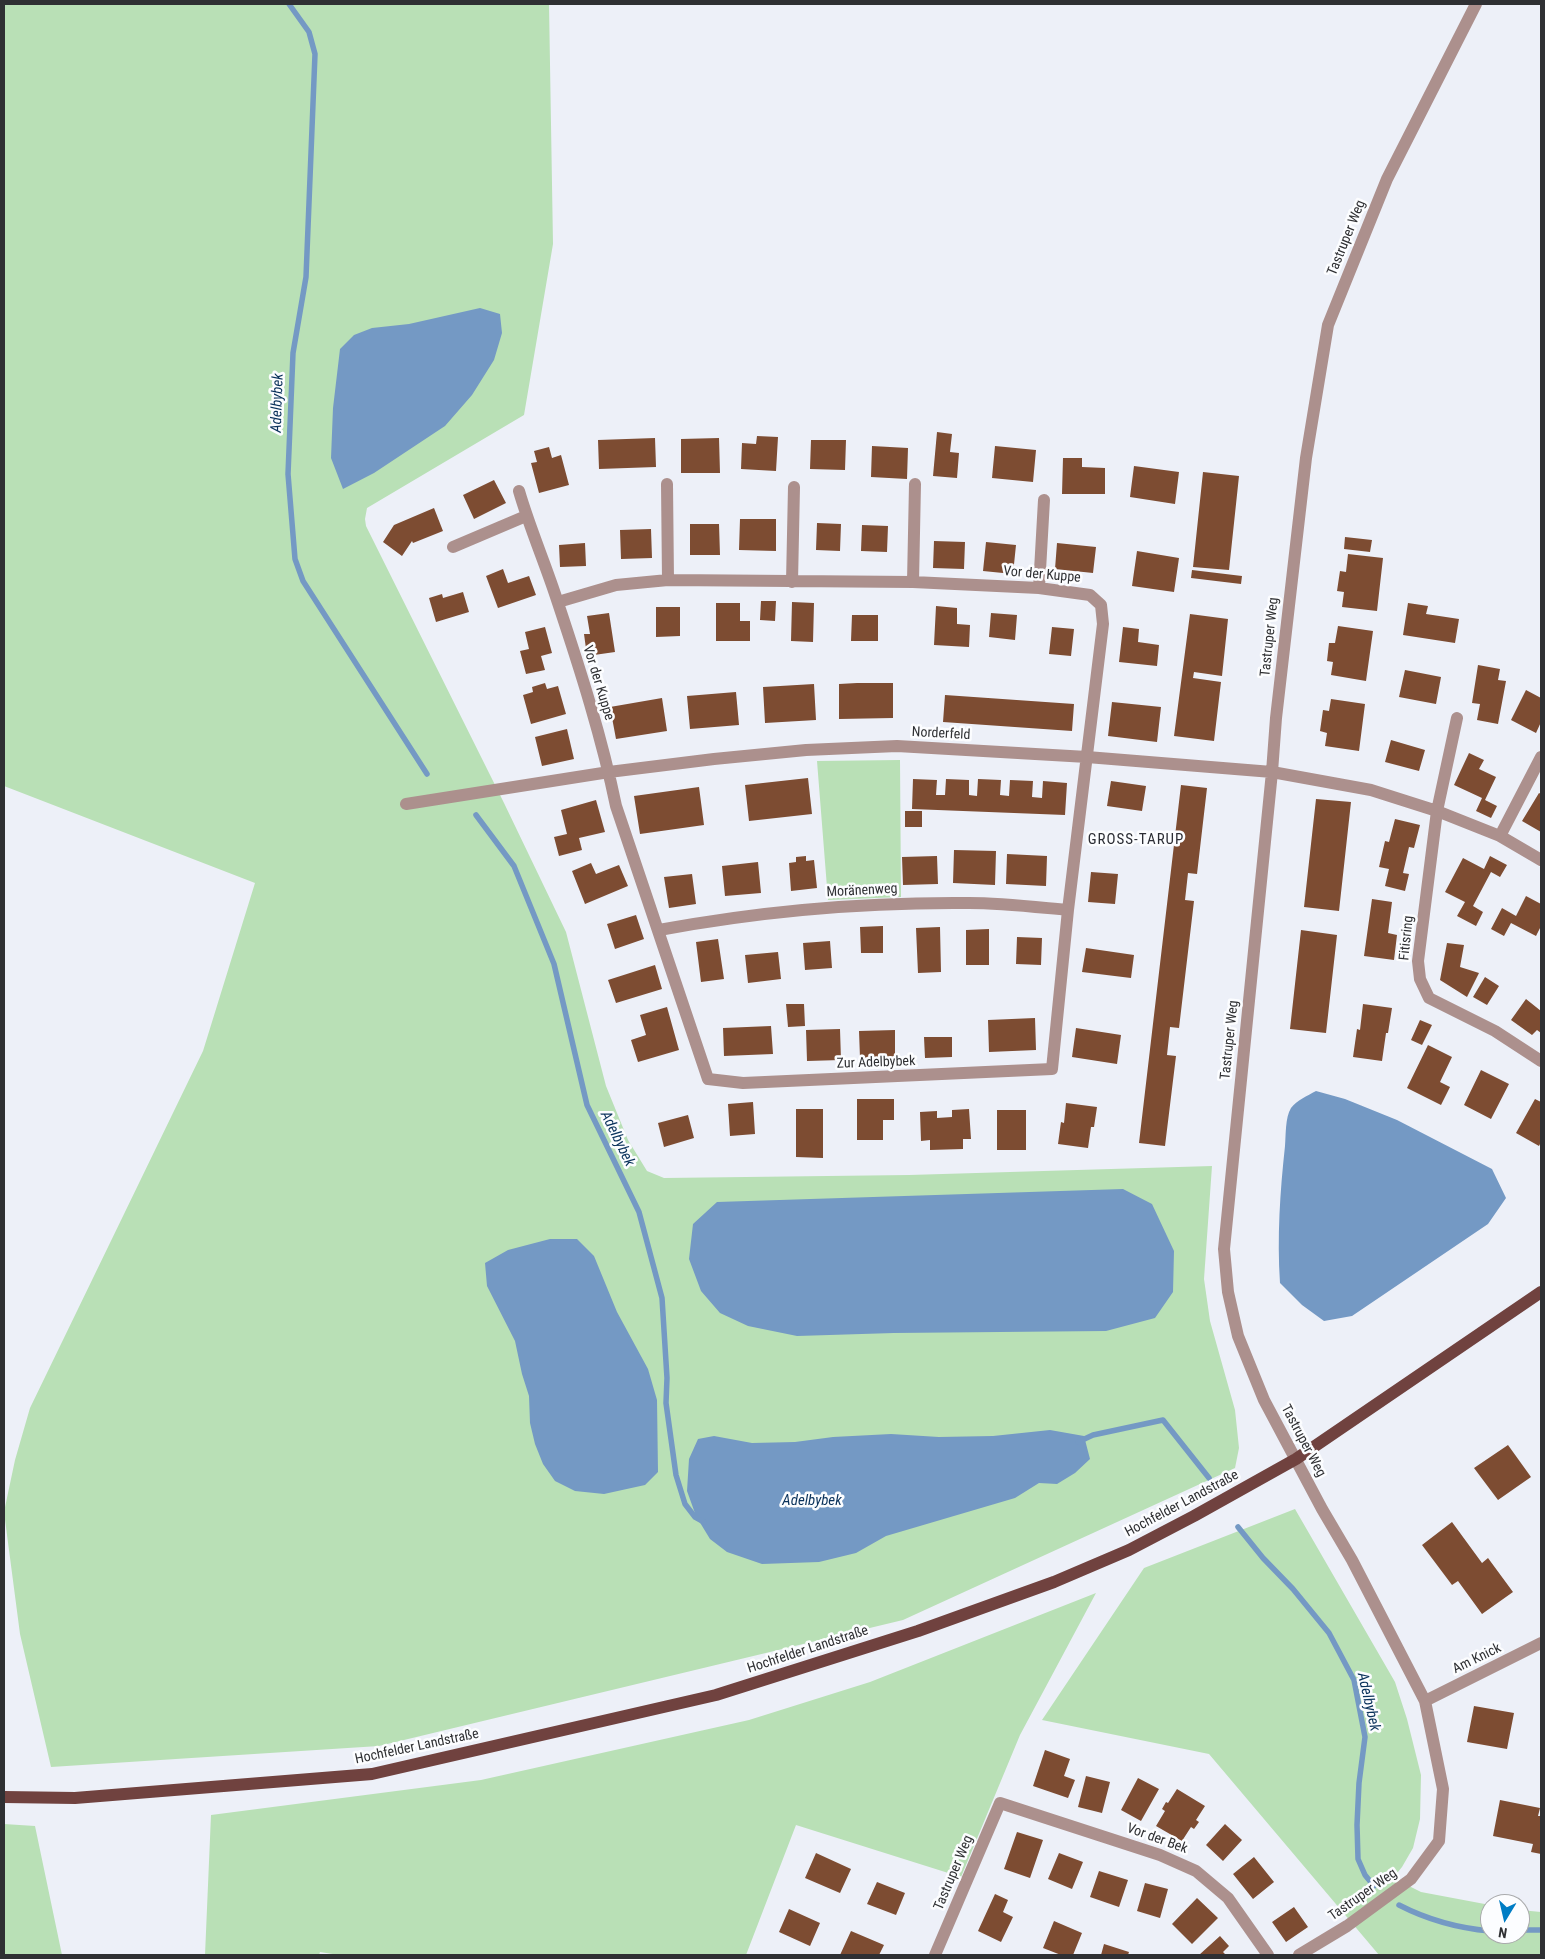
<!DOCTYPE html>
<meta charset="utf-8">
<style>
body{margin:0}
#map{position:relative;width:1545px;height:1959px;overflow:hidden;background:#edf0f8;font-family:"Roboto Condensed",sans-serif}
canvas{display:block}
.frame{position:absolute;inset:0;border:5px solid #2f3033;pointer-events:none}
.north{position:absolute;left:1480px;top:1894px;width:50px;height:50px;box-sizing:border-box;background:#fcfdff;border:1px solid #aaabad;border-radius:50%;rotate:189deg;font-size:14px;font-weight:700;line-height:20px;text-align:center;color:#2f3033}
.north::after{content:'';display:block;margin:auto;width:18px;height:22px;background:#007dc5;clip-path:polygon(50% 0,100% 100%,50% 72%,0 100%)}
</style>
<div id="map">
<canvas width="1545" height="1959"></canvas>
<div class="frame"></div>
<div class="north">N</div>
</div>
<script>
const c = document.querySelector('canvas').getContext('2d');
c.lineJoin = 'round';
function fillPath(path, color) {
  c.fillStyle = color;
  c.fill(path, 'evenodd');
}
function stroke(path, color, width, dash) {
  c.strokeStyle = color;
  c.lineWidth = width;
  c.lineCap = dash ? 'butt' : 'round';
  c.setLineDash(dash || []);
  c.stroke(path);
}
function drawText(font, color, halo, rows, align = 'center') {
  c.font = font + ' "Roboto Condensed",sans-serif';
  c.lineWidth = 5;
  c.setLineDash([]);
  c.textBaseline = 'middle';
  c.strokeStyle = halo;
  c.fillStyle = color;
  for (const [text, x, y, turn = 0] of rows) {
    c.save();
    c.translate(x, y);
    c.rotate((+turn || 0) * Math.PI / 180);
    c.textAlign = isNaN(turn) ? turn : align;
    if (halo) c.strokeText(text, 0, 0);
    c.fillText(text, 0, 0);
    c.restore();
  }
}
fillPath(new Path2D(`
 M 4,4 L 549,4 L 553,244 L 524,415 L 367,508 L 365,519 L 366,526 L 504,803 L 566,932 L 606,1086 L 628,1140 L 647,1171 L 664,1178 L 909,1175 L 1212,1166 L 1204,1279 L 1210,1321 L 1235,1410 L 1239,1448 L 1235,1468 L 903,1620 L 379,1746 L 51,1767 L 20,1634 L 4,1512 L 15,1460 L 30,1408 L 203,1051 L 255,883 L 4,786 Z
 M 900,760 L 901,897 L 828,900 L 817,761 Z
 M 1295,1509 L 1395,1682 L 1407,1719 L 1421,1775 L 1420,1819 L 1413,1848 L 1402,1867 L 1393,1878 L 1421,1892 L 1490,1905 L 1490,1934 L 1520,1934 L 1520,1910 L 1541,1912 L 1541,1955 L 1379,1955 L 1209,1754 L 1042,1720 L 1144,1568 Z
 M 1096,1593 L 1020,1735 L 961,1877 L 796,1825 L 746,1955 L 339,1955 L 320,1952 L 319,1955 L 205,1955 L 211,1815 L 481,1780 L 749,1720 L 870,1682 Z
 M 4,1824 L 35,1826 L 62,1955 L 4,1955 Z`), '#b9e0b6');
fillPath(new Path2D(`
 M 480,308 L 500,314 L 502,333 L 494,360 L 472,395 L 445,426 L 374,473 L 343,489 L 331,458 L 333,408 L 340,349 L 354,335 L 372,328 L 409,324 Z
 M 1316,1091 L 1345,1099 L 1397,1120 L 1492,1169 L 1506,1198 L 1488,1224 L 1352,1316 L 1324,1321 L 1302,1305 L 1280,1283 C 1277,1237 1280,1192 1285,1146 C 1286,1135 1285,1118 1291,1108 C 1297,1100 1307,1096 1316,1091 Z
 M 1123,1189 L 1152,1204 L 1174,1251 L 1173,1292 L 1155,1318 L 1106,1331 L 894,1333 L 797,1336 L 748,1326 L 720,1313 L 701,1291 L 689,1259 L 693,1224 L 717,1202 Z
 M 550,1239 L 577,1239 L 594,1256 L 617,1312 L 648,1369 L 657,1400 L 658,1472 L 645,1485 L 604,1494 L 575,1491 L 555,1481 L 543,1464 L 535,1444 L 530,1423 L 529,1396 L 522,1374 L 515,1341 L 487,1286 L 485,1263 L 508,1250 Z
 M 1050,1430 L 1084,1436 L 1090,1459 L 1075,1473 L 1057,1484 L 1039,1483 L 1015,1498 L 886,1536 L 856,1553 L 819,1562 L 762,1564 L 727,1552 L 710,1539 L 696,1516 L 687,1491 L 689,1459 L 698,1439 L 714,1436 L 752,1443 L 795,1442 L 833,1437 L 891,1434 L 939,1437 L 993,1436 Z`), '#7499c4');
stroke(new Path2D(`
 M 289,4 L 309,32 L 315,54 L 306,277 L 293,353 L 288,474 L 295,559 L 303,581 L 427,774
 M 476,815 L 514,866 L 554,964 L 587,1105 L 639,1212 L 662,1298 L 667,1378 L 666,1403 L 676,1475 L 685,1504 L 695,1517 L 704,1522
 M 1078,1442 L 1093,1435 L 1163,1420 L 1209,1478
 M 1238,1527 L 1263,1558 L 1293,1589 L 1329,1633 L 1354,1680 L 1365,1737 L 1359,1783 L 1357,1825 L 1358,1859 L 1365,1875 L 1374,1886
 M 1399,1905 C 1428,1920 1457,1928 1490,1931
 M 1520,1930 L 1541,1930`), '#7499c4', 5.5);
fillPath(new Path2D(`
 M 937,432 L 952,434 L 950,452 L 959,453 L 957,478 L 933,476 Z
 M 757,436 L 778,437 L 776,471 L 741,469 L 742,443 L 756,444 Z
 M 655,438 L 656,467 L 599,469 L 598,440 Z
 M 719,438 L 720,473 L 681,473 L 681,439 Z
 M 811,440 L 846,440 L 845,470 L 810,469 Z
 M 872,446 L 908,448 L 907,479 L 871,477 Z
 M 995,446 L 1036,450 L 1033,482 L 992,478 Z
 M 549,447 L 552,458 L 561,455 L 569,485 L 539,493 L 531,463 L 537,462 L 534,451 Z
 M 1063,458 L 1082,458 L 1082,467 L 1105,468 L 1105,494 L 1062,494 Z
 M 1134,466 L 1179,472 L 1175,504 L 1130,497 Z
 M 1203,472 L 1239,476 L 1229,570 L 1193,567 Z
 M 494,480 L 506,503 L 474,519 L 463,495 Z
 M 434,508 L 443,531 L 413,543 L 412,541 L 402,556 L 383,542 L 394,525 Z
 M 740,519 L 776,519 L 776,551 L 739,550 Z
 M 817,523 L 841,524 L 840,551 L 816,550 Z
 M 690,524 L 719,524 L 720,555 L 690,555 Z
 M 862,525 L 888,526 L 887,552 L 861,551 Z
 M 651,529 L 652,558 L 621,559 L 620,530 Z
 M 1345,537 L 1372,540 L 1370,552 L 1344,549 Z
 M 934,541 L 965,542 L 964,569 L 933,568 Z
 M 986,542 L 1016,545 L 1013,574 L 983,571 Z
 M 585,543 L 586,566 L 560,567 L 559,545 Z
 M 1057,543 L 1096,547 L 1093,573 L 1055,569 Z
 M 1137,551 L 1179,558 L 1174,592 L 1132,586 Z
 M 1348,554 L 1383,558 L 1377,611 L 1342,607 L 1344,592 L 1337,591 L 1340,571 L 1346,572 Z
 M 503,569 L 508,583 L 529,576 L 536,595 L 498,608 L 486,576 Z
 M 1192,570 L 1242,576 L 1241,584 L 1191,578 Z
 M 463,592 L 469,612 L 436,622 L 429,598 L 442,594 L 443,598 Z
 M 761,601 L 776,601 L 775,621 L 760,620 Z
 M 792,602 L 814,603 L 813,642 L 791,641 Z
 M 716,603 L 740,603 L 740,621 L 750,621 L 750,641 L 716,641 Z
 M 1408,603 L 1428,606 L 1426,614 L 1459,619 L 1455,643 L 1403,635 Z
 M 936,606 L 957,608 L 957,624 L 970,625 L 969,647 L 934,645 Z
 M 656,607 L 680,607 L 680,636 L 656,637 Z
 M 609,613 L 615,652 L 587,656 L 584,634 L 590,634 L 587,616 Z
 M 991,613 L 1017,615 L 1015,640 L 989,637 Z
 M 1190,614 L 1228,619 L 1222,676 L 1194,672 L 1193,678 L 1221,682 L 1214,741 L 1174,736 Z
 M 852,615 L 878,615 L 878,641 L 851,641 Z
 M 1338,626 L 1373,631 L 1366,681 L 1331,675 L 1333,662 L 1327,661 L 1329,643 L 1335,643 Z
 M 545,627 L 552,653 L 541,656 L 545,670 L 526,674 L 520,651 L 529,649 L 525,632 Z
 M 1052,627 L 1074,629 L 1071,656 L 1049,654 Z
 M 1123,627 L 1139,629 L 1138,642 L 1159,645 L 1157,666 L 1119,662 Z
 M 1478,665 L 1500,669 L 1498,680 L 1506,681 L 1498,724 L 1477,720 L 1480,704 L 1472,703 Z
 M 1405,670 L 1441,677 L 1436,704 L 1399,697 Z
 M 545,683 L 547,689 L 558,686 L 566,714 L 531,724 L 523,695 L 533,692 L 532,687 Z
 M 857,683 L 893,683 L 893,718 L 839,719 L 839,684 Z
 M 814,684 L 816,720 L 765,723 L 763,687 Z
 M 1526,690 L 1541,698 L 1541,722 L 1536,733 L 1511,720 Z
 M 736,692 L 739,725 L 690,729 L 687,696 Z
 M 945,695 L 1074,704 L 1072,731 L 943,722 Z
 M 662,698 L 667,731 L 616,739 L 610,707 Z
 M 1331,699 L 1365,704 L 1359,751 L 1325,746 L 1327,733 L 1320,731 L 1323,710 L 1329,711 Z
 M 1112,702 L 1161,707 L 1157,742 L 1108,736 Z
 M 567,729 L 574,759 L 542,766 L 535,737 Z
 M 1391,740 L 1425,750 L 1419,771 L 1385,762 Z
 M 1469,753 L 1484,760 L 1479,769 L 1496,777 L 1485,800 L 1497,806 L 1491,818 L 1476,811 L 1482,798 L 1454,785 Z
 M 808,778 L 812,814 L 749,821 L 745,785 Z
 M 913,779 L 937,780 L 936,795 L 945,795 L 946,779 L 969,780 L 969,795 L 977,796 L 978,779 L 1001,780 L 1000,795 L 1009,796 L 1010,780 L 1033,781 L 1032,797 L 1042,798 L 1043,781 L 1067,783 L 1065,815 L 912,809 Z
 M 1111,781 L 1146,786 L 1142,811 L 1107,806 Z
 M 1181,785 L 1207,788 L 1197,874 L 1188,873 L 1185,900 L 1194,901 L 1179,1028 L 1170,1027 L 1167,1055 L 1176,1056 L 1165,1146 L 1139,1143 Z
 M 699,787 L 704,825 L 640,834 L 634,796 Z
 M 1539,793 L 1541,794 L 1541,832 L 1522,821 Z
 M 1316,799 L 1351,802 L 1339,911 L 1304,907 Z
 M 596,800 L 605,832 L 579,838 L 582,850 L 559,856 L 554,837 L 567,834 L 561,810 Z
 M 905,811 L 922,811 L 922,827 L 905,827 Z
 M 1395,819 L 1420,825 L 1414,848 L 1409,847 L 1403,873 L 1409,874 L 1405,891 L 1385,886 L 1389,869 L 1379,867 L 1385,841 L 1389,842 Z
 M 954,850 L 996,851 L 995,885 L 953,883 Z
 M 1007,854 L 1047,856 L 1046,886 L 1006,884 Z
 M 806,856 L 806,861 L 814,860 L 817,888 L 791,891 L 789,863 L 796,862 L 796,857 Z
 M 937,856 L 938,884 L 903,885 L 902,857 Z
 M 1490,856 L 1507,865 L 1500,877 L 1491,872 L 1473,906 L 1483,912 L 1476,926 L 1457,916 L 1465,902 L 1445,892 L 1463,858 L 1484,869 Z
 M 758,862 L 761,893 L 725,896 L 722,866 Z
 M 591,863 L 596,874 L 619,865 L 628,886 L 585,904 L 572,871 Z
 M 1091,872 L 1118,874 L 1115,904 L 1088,902 Z
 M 692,874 L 696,904 L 669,908 L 664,877 Z
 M 1526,896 L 1541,904 L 1541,926 L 1536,936 L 1511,923 L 1504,936 L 1491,929 L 1502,908 L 1516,916 Z
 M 1372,899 L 1392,902 L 1388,933 L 1397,935 L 1394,960 L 1364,956 Z
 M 636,915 L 644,939 L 615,949 L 607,924 Z
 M 883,926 L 883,953 L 861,953 L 860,927 Z
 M 940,927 L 941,972 L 918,973 L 916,928 Z
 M 989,929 L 989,965 L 966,965 L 966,930 Z
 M 1301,930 L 1337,935 L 1326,1033 L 1290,1029 Z
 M 1017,937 L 1042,938 L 1041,965 L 1016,964 Z
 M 718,939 L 724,979 L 701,982 L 696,942 Z
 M 830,941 L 832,968 L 805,970 L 803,943 Z
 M 1447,943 L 1464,945 L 1460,967 L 1479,973 L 1467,997 L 1440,980 Z
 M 1086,948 L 1134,955 L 1131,978 L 1082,972 Z
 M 778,952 L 781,979 L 748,983 L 745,955 Z
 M 655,965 L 662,989 L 616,1003 L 608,980 Z
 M 1485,977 L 1499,986 L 1487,1005 L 1473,997 Z
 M 1526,999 L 1541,1011 L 1541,1033 L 1537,1030 L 1532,1035 L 1511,1020 Z
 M 786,1004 L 804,1004 L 805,1026 L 788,1027 Z
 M 1363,1004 L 1392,1008 L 1388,1033 L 1386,1033 L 1382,1061 L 1353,1057 L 1357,1029 L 1360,1030 Z
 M 667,1007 L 679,1050 L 638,1062 L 631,1040 L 646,1035 L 640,1015 Z
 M 1035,1018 L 1036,1050 L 989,1052 L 988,1020 Z
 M 1420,1020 L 1432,1025 L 1422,1045 L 1411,1040 Z
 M 771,1026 L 773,1054 L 724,1056 L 723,1028 Z
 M 1076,1028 L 1121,1035 L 1117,1064 L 1072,1057 Z
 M 840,1029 L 841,1060 L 807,1061 L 806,1030 Z
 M 895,1030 L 895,1057 L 860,1058 L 859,1031 Z
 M 924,1037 L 952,1037 L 952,1057 L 925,1058 Z
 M 1428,1045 L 1452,1057 L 1440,1082 L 1450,1087 L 1441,1105 L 1407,1088 Z
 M 1481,1070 L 1509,1084 L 1491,1119 L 1464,1105 Z
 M 857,1099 L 894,1099 L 894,1120 L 883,1120 L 883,1140 L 857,1140 Z
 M 1535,1099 L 1541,1102 L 1541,1142 L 1539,1146 L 1516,1133 Z
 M 753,1102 L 755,1134 L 730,1136 L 728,1104 Z
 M 1066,1103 L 1097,1107 L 1094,1127 L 1091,1127 L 1088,1148 L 1058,1144 L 1061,1122 L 1064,1123 Z
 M 796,1109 L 823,1109 L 823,1158 L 796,1157 Z
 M 969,1109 L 971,1139 L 963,1139 L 963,1149 L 930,1150 L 930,1140 L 921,1141 L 920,1112 L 937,1111 L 937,1118 L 952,1117 L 952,1110 Z
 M 997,1110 L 1026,1110 L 1026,1150 L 997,1150 Z
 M 688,1115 L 694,1138 L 664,1147 L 658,1123 Z
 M 1508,1445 L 1531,1477 L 1498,1500 L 1474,1468 Z
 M 1452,1522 L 1482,1563 L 1488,1558 L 1513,1592 L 1482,1614 L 1458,1581 L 1452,1585 L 1422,1545 Z
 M 1474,1706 L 1514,1713 L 1507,1749 L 1467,1742 Z
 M 1045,1750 L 1070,1759 L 1064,1776 L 1075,1780 L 1068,1798 L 1033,1786 Z
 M 1086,1776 L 1110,1782 L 1102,1813 L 1078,1807 Z
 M 1138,1778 L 1159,1789 L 1141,1821 L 1121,1810 Z
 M 1177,1789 L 1205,1806 L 1196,1820 L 1199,1822 L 1194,1829 L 1191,1827 L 1182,1841 L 1156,1826 L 1165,1811 L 1162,1809 L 1166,1802 L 1168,1803 Z
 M 1500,1800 L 1540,1808 L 1538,1816 L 1541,1816 L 1541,1854 L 1531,1852 L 1533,1844 L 1493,1836 Z
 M 1225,1824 L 1242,1840 L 1223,1861 L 1206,1845 Z
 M 1017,1832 L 1043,1840 L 1030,1878 L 1004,1869 Z
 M 816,1853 L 851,1869 L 840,1893 L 805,1878 Z
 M 1059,1853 L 1083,1862 L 1072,1889 L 1048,1879 Z
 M 1254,1857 L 1274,1882 L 1253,1899 L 1233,1874 Z
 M 1099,1871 L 1128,1880 L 1119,1907 L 1090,1897 Z
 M 877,1882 L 905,1893 L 896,1915 L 867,1904 Z
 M 1145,1883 L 1168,1889 L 1160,1918 L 1137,1911 Z
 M 995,1894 L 1008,1900 L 1003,1912 L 1013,1917 L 1001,1942 L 978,1931 Z
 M 1197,1898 L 1218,1918 L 1192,1944 L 1172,1924 Z
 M 1294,1907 L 1308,1927 L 1286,1942 L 1272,1922 Z
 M 789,1909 L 820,1923 L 810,1946 L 779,1932 Z
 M 1054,1921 L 1082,1933 L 1073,1955 L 1061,1955 L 1043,1948 Z
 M 851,1931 L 884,1945 L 879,1955 L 840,1955 Z
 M 1220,1936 L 1229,1946 L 1223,1952 L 1226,1955 L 1199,1955 Z
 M 1104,1944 L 1129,1952 L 1128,1955 L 1101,1955 Z`), '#7d4c32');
stroke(new Path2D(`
 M 667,484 L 668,580
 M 519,491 C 530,529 546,565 558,603 C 580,669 602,738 616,806 L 708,1079 L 743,1083 L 1052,1069 L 1068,910 L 1103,624 L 1101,605 L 1090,595 L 1039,588 L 913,582 L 668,580 L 616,585 L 558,602
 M 453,547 L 526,516
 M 792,582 L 794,487
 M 913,582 L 915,484
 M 1039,588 L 1044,500
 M 1457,718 L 1437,811 L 1418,961 L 1420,979 L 1429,998 L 1495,1031 L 1541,1061
 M 406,804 L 609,772 L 714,759 L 806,750 L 897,746 L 1087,757 L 1272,772 L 1371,790 L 1437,811 L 1500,836 L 1541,860
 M 1500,836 L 1541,757
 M 659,930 C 761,911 865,902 969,903 C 1002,903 1035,907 1068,910
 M 1425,1701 L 1541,1643
 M 935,1955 L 1000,1803 L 1160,1855 L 1196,1871 L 1228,1898 L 1268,1955
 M 1299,1955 L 1347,1926 L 1411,1879 L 1439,1841 L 1443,1789 L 1425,1701 L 1352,1560 L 1322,1509 L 1264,1400 L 1238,1336 L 1228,1292 L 1224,1249 L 1272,772 L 1276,718 L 1306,458 L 1328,325 L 1387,179 L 1476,4`), '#ac908d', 12);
stroke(new Path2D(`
 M 4,1797 L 75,1798 L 372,1774 L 716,1695 L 918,1631 L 1054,1582 L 1129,1550 L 1194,1516 L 1296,1459 L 1541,1292`), '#70423f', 12);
drawText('14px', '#2f3033', '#fcfdff', [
 ["Tastruper Weg",1347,238,-68],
 ["Vor der Kuppe",1042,575,5],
 ["Tastruper Weg",1270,637,-84],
 ["Vor der Kuppe",598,683,73],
 ["Norderfeld",941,734,3],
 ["Moränenweg",862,891,-3],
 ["Fitisring",1407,938,-84],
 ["Tastruper Weg",1230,1040,-84],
 ["Zur Adelbybek",876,1063,-2],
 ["Tastruper Weg",1303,1441,62],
 ["Hochfelder Landstraße",1182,1504,-28],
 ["Hochfelder Landstraße",808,1650,-18],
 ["Am Knick",1477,1659,-26],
 ["Hochfelder Landstraße",417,1747,-12],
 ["Vor der Bek",1157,1839,20],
 ["Tastruper Weg",954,1873,-67],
 ["Tastruper Weg",1363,1895,-35]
]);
drawText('italic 15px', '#0a325b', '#fcfdff', [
 ["Adelbybek",278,403,-88],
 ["Adelbybek",617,1139,64],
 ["Adelbybek",812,1501],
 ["Adelbybek",1368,1702,77]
]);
c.letterSpacing = '1px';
drawText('15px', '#2c2e35', '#fcfdff', [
 ["GROSS-TARUP",1136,840]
]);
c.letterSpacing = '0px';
</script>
